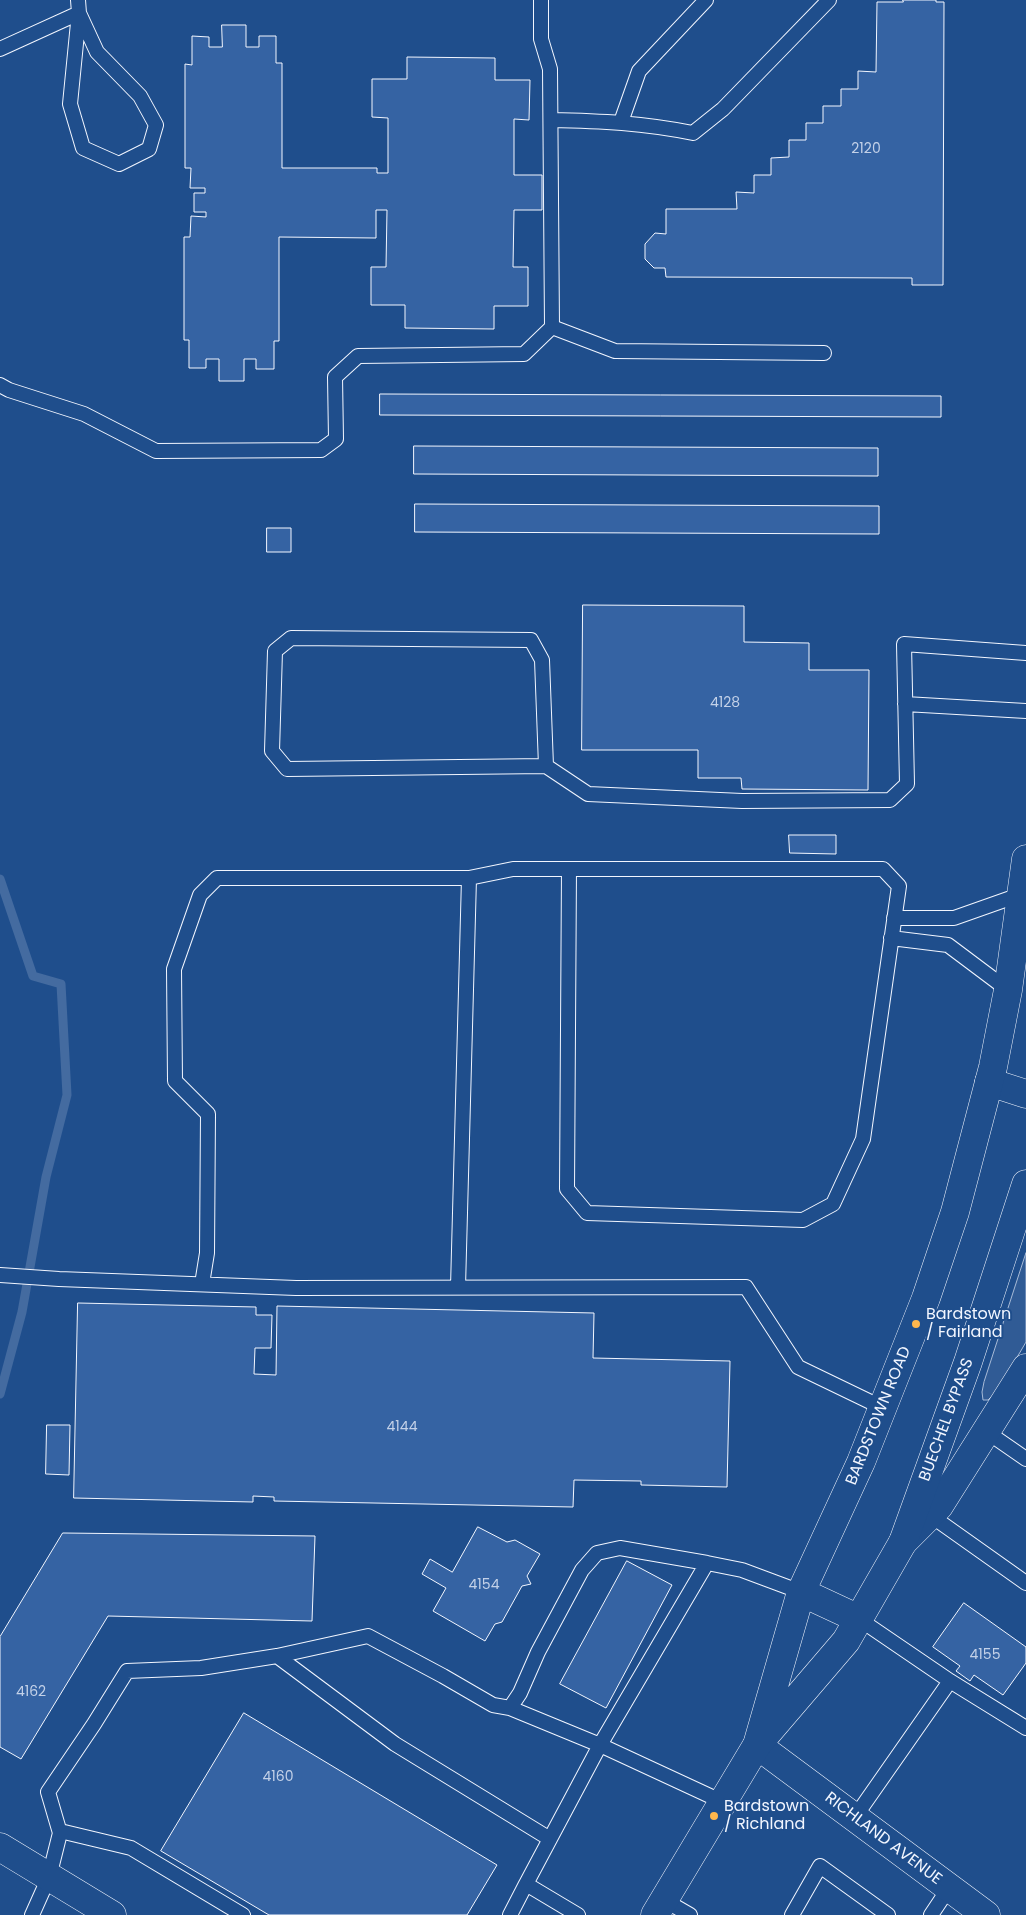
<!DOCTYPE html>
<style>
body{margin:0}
canvas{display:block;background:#1f4e8c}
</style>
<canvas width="1026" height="1915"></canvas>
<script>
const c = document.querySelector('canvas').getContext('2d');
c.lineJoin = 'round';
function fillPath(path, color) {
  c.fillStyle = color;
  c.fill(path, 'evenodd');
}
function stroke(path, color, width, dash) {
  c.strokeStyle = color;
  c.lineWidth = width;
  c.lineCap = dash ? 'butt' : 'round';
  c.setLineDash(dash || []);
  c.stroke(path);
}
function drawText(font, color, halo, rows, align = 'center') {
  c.font = font + ' Poppins,sans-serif';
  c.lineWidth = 4;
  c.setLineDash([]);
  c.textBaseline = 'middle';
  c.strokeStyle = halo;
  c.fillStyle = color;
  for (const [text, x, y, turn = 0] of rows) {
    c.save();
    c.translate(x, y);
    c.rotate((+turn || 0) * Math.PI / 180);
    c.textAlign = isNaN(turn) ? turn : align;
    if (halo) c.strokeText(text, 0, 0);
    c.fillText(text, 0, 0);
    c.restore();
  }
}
const built = new Path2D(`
 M 1026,1253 L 1026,1342 L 998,1390 L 988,1400 L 983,1400 L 982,1392 L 984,1382 Z`);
fillPath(built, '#305b95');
stroke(built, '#a8bbd7', 1);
stroke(new Path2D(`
 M 0,879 L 33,976 L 61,984 L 67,1095 L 46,1177 L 22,1312 L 0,1394`), '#446ba0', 9);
const building = new Path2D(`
 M 903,0 L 936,0 L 936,2 L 944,2 L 943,285 L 912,285 L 912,278 L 666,277 L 665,268 L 654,268 L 645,259 L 645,244 L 655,233 L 666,234 L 666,209 L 737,209 L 736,192 L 754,193 L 754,175 L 771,175 L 771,158 L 789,157 L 789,140 L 806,140 L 806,123 L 823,123 L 823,106 L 841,106 L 841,89 L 858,89 L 858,71 L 876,72 L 877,2 L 903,2 Z
 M 222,25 L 246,25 L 246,47 L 259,47 L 259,36 L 276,36 L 276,63 L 282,63 L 282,168 L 377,168 L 377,173 L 388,173 L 388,118 L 372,117 L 372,79 L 407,79 L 407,57 L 495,58 L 495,80 L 530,80 L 529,120 L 514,119 L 514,175 L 542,175 L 542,210 L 514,210 L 513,267 L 528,267 L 528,306 L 494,306 L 494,329 L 405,328 L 405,305 L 371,305 L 371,267 L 386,267 L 387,210 L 376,210 L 376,238 L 279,237 L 279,341 L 274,341 L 274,369 L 256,369 L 256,359 L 244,359 L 244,381 L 219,381 L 219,359 L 206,359 L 206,368 L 189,368 L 189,340 L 184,340 L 184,237 L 190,237 L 191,216 L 206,217 L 206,212 L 194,212 L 194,193 L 205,193 L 205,188 L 190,188 L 191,168 L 185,168 L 185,64 L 192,65 L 192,36 L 209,37 L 209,47 L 222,47 Z
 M 380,394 L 941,396 L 941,417 L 380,415 Z
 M 414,446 L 878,448 L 878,476 L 414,474 Z
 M 415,504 L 879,506 L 879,534 L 415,532 Z
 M 267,528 L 291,528 L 291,552 L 267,552 Z
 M 583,605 L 744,606 L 744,642 L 809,643 L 809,670 L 869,670 L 868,790 L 742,789 L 741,778 L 698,778 L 698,750 L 582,750 Z
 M 789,835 L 836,835 L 836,854 L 790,853 Z
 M 78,1303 L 256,1307 L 256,1315 L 272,1315 L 271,1348 L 255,1348 L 254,1374 L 276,1375 L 277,1306 L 594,1313 L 593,1358 L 730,1361 L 727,1487 L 641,1485 L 641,1481 L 574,1480 L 573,1507 L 274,1501 L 274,1497 L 253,1496 L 253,1502 L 74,1498 Z
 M 47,1425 L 70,1425 L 69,1475 L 46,1474 Z
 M 478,1527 L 507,1542 L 515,1540 L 540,1554 L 527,1576 L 531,1584 L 522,1586 L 502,1622 L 495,1624 L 485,1641 L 433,1611 L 446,1588 L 422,1574 L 430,1559 L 452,1572 Z
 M 63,1533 L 315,1536 L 312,1621 L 108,1616 L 21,1759 L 0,1747 L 0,1637 Z
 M 627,1561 L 672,1585 L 606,1708 L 560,1684 Z
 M 964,1603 L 1026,1647 L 1026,1663 L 1003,1695 L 974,1675 L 970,1681 L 956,1671 L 960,1666 L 933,1647 Z
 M 244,1713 L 497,1865 L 467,1915 L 269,1915 L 161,1851 Z`);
fillPath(building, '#3563a3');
stroke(building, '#f2f6ff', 1);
const service = new Path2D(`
 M 78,0 L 79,13 L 70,104 L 83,148 L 119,164 L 149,149 L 156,125 L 140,96 L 97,52 L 79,13
 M 0,49 L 79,13
 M 551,120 C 601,121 643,123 693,133 L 723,109 L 829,0
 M 621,122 L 639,71 L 706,0
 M 552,327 L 615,351 L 824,353
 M 0,385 L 9,390 L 84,414 L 156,451 L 321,450 L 336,439 L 335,377 L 358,356 L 524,354 L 552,327 L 550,69 L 541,39 L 541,0
 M 905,704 L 1026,711
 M 546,766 L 542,660 L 531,640 L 291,638 L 275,651 L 272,751 L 287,769 L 546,766 L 588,794 L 742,801 L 890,800 L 907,784 L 904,644 L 1026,653
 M 469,878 L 513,869 L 883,869 L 899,886 L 863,1139 L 833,1204 L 803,1220 L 587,1213 L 567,1189 L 569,869
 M 894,918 L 954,918 L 1022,894
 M 891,938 L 948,945 L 1008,990
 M 0,1275 L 59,1279 L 296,1288 L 746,1287 L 798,1367 L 883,1408
 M 202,1284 L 207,1253 L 208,1114 L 175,1081 L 174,969 L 200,895 L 217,878 L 469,878 L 458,1287
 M 987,1432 L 1026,1459
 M 930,1515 L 1026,1583
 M 859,1619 L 950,1681 L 1026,1728
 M 277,1656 L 395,1744 L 550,1839
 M 510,1708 L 600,1745 L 723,1802
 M 855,1817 L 950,1681
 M 60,1831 L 131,1848 L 243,1915
 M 526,1884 L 600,1745 L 707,1563
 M 664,1900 L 690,1915
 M 32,1915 L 49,1877 L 60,1833 L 48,1792 L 94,1724 L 127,1671 L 201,1668 L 277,1656 L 368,1636 L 443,1676 L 493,1705 L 510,1708 L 520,1693 L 538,1652 L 582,1570 L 597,1553 L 620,1548 L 707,1563 L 742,1570 L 801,1592
 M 510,1915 L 526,1884 L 578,1915
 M 792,1915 L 820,1866 L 888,1915
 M 931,1915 L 949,1888`);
const minor = new Path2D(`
 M 757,1745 L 986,1915
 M 0,1847 L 112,1915`);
const secondary = new Path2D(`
 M 989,1082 L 1026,1094
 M 903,1542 L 939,1506 L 1026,1368`);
const primary = new Path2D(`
 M 801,1592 L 859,1619
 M 757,1745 L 801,1592 L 861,1462 L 926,1298 L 955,1212 L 993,1067 L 1008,990 L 1026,859
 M 655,1915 L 757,1745 L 846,1641 L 903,1542 L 968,1362 L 1026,1184`);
stroke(service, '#f2f6ff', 16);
stroke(minor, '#f2f6ff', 29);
stroke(secondary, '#f2f6ff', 29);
stroke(primary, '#f2f6ff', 29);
stroke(service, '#1f4e8c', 14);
stroke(minor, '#1f4e8c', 28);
stroke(secondary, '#1f4e8c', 28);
stroke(primary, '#1f4e8c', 28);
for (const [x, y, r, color] of [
 [916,1324,5,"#ffb74d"],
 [714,1816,5,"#ffb74d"]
]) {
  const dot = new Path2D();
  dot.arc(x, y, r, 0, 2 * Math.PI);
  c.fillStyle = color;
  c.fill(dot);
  stroke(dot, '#1f4e8c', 2);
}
drawText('14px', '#c3d1e8', null, [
 ["2120",866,149],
 ["4128",725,703],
 ["4144",402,1427],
 ["4154",484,1585],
 ["4155",985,1655],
 ["4162",31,1692],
 ["4160",278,1777]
]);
drawText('16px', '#f2f6ff', '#1f4e8c', [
 ["Bardstown",926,1315],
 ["/ Fairland",926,1333],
 ["Bardstown",724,1807],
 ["/ Richland",724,1825]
], 'left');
drawText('16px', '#f2f6ff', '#1f4e8c', [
 ["BARDSTOWN ROAD",879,1416,-68],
 ["BUECHEL BYPASS",947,1420,-70],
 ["RICHLAND AVENUE",883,1839,37]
]);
</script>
